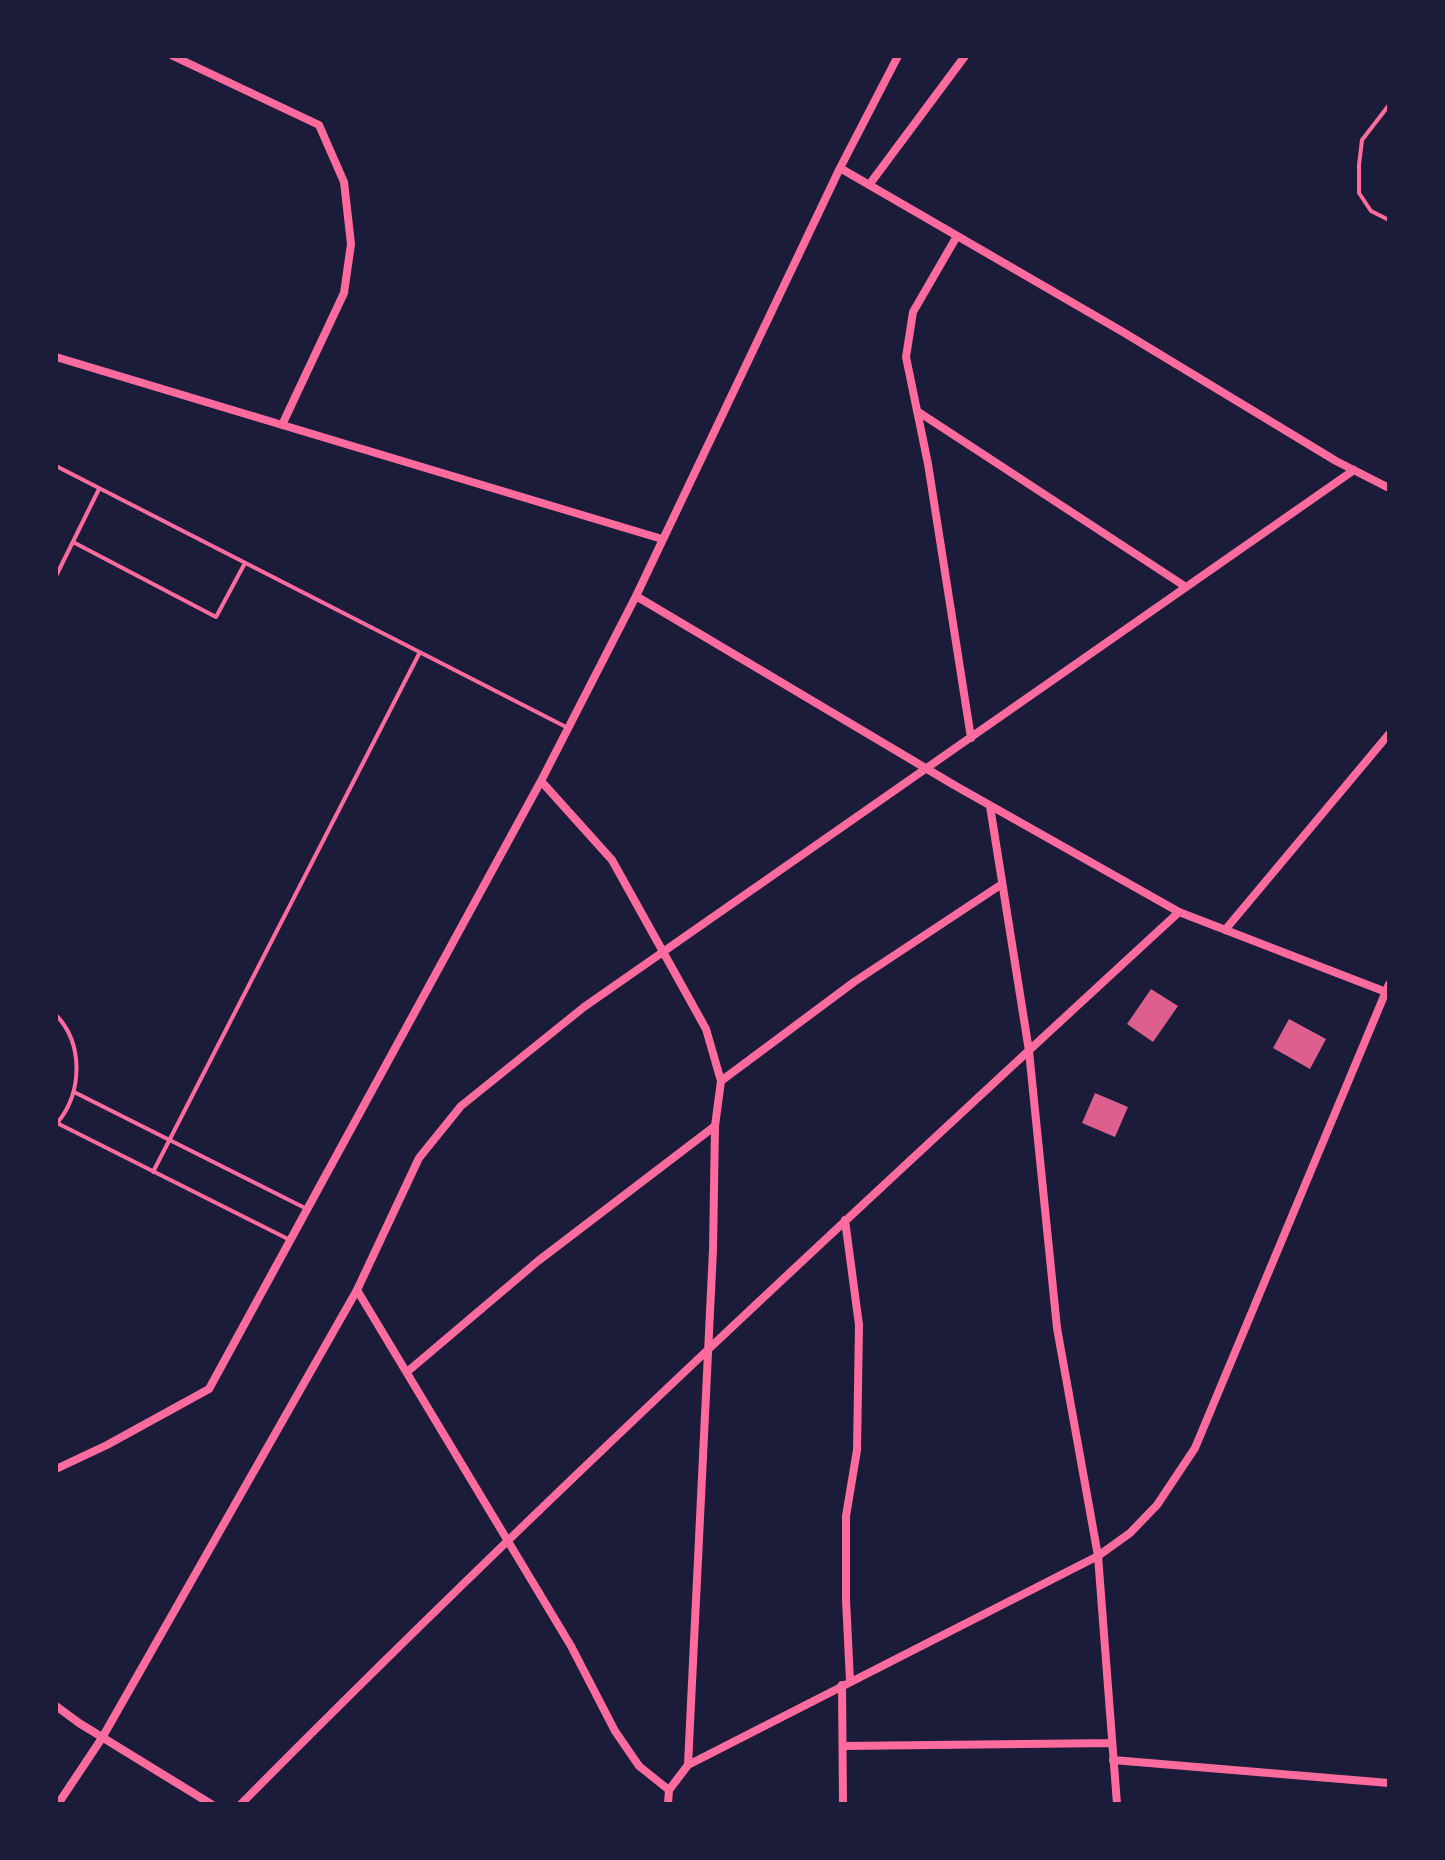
<!DOCTYPE html>
<style>
body{margin:0}
#map{position:relative;width:1445px;height:1860px;overflow:hidden;background:#1b1b3a;font-family:"Work Sans",sans-serif}
canvas{display:block}
.frame{position:absolute;inset:0;border:58px solid #1b1b3a;pointer-events:none}
</style>
<div id="map">
<canvas width="1445" height="1860"></canvas>
<div class="frame"></div>
</div>
<script>
const c = document.querySelector('canvas').getContext('2d');
c.lineJoin = 'round';
function fillPath(path, color) {
  c.fillStyle = color;
  c.fill(path, 'evenodd');
}
function stroke(path, color, width, dash) {
  c.strokeStyle = color;
  c.lineWidth = width;
  c.lineCap = dash ? 'butt' : 'round';
  c.setLineDash(dash || []);
  c.stroke(path);
}
fillPath(new Path2D(`
 M 1151,989 L 1178,1006 L 1153,1042 L 1127,1024 Z
 M 1289,1019 L 1326,1039 L 1310,1069 L 1273,1048 Z
 M 1095,1093 L 1128,1107 L 1115,1137 L 1082,1123 Z`), '#dd5f8e');
stroke(new Path2D(`
 M 1389,105 L 1362,140 L 1359,165 L 1359,193 L 1371,211 L 1389,220
 M 56,466 L 568,728
 M 73,542 L 216,617 L 245,563
 M 56,576 L 99,489
 M 56,1015 C 84,1044 82,1092 58,1122
 M 74,1092 L 307,1209
 M 57,1123 L 290,1240
 M 153,1172 L 420,652`), '#ff6b9d', 4);
stroke(new Path2D(`
 M 173,56 L 319,125 L 344,182 L 351,244 L 344,293 L 282,425
 M 840,168 L 1123,332 L 1336,461 L 1389,488
 M 869,185 L 965,56
 M 957,236 L 913,312 L 906,357 L 928,464 L 971,738
 M 56,357 L 662,539
 M 917,411 L 1186,587
 M 636,596 L 954,785 L 1179,912 L 1386,992
 M 541,781 L 612,860 L 706,1029 L 721,1081 L 715,1126 L 713,1250 L 688,1765
 M 990,806 L 1029,1051 L 1057,1328 L 1098,1556 L 1117,1804
 M 1225,930 L 1389,734
 M 721,1081 L 854,982 L 1002,884
 M 845,1220 L 859,1325 L 857,1450 L 846,1516 L 846,1600 L 850,1681
 M 357,1290 L 571,1646 L 615,1731 L 639,1766 L 669,1790
 M 407,1372 L 538,1261 L 715,1126
 M 56,1469 L 107,1445 L 209,1389 L 541,781 L 636,596 L 840,168 L 898,56
 M 842,1685 L 843,1804
 M 56,1706 L 79,1723 L 211,1804
 M 843,1746 L 1112,1743
 M 1113,1760 L 1389,1783
 M 58,1804 L 102,1738 L 357,1290 L 419,1158 L 461,1106 L 584,1007 L 1354,470
 M 241,1804 C 545,1497 862,1204 1179,912
 M 668,1804 L 669,1790 L 688,1765 L 1098,1556 L 1130,1533 L 1157,1505 L 1195,1448 L 1389,984`), '#ff6b9d', 8);
</script>
